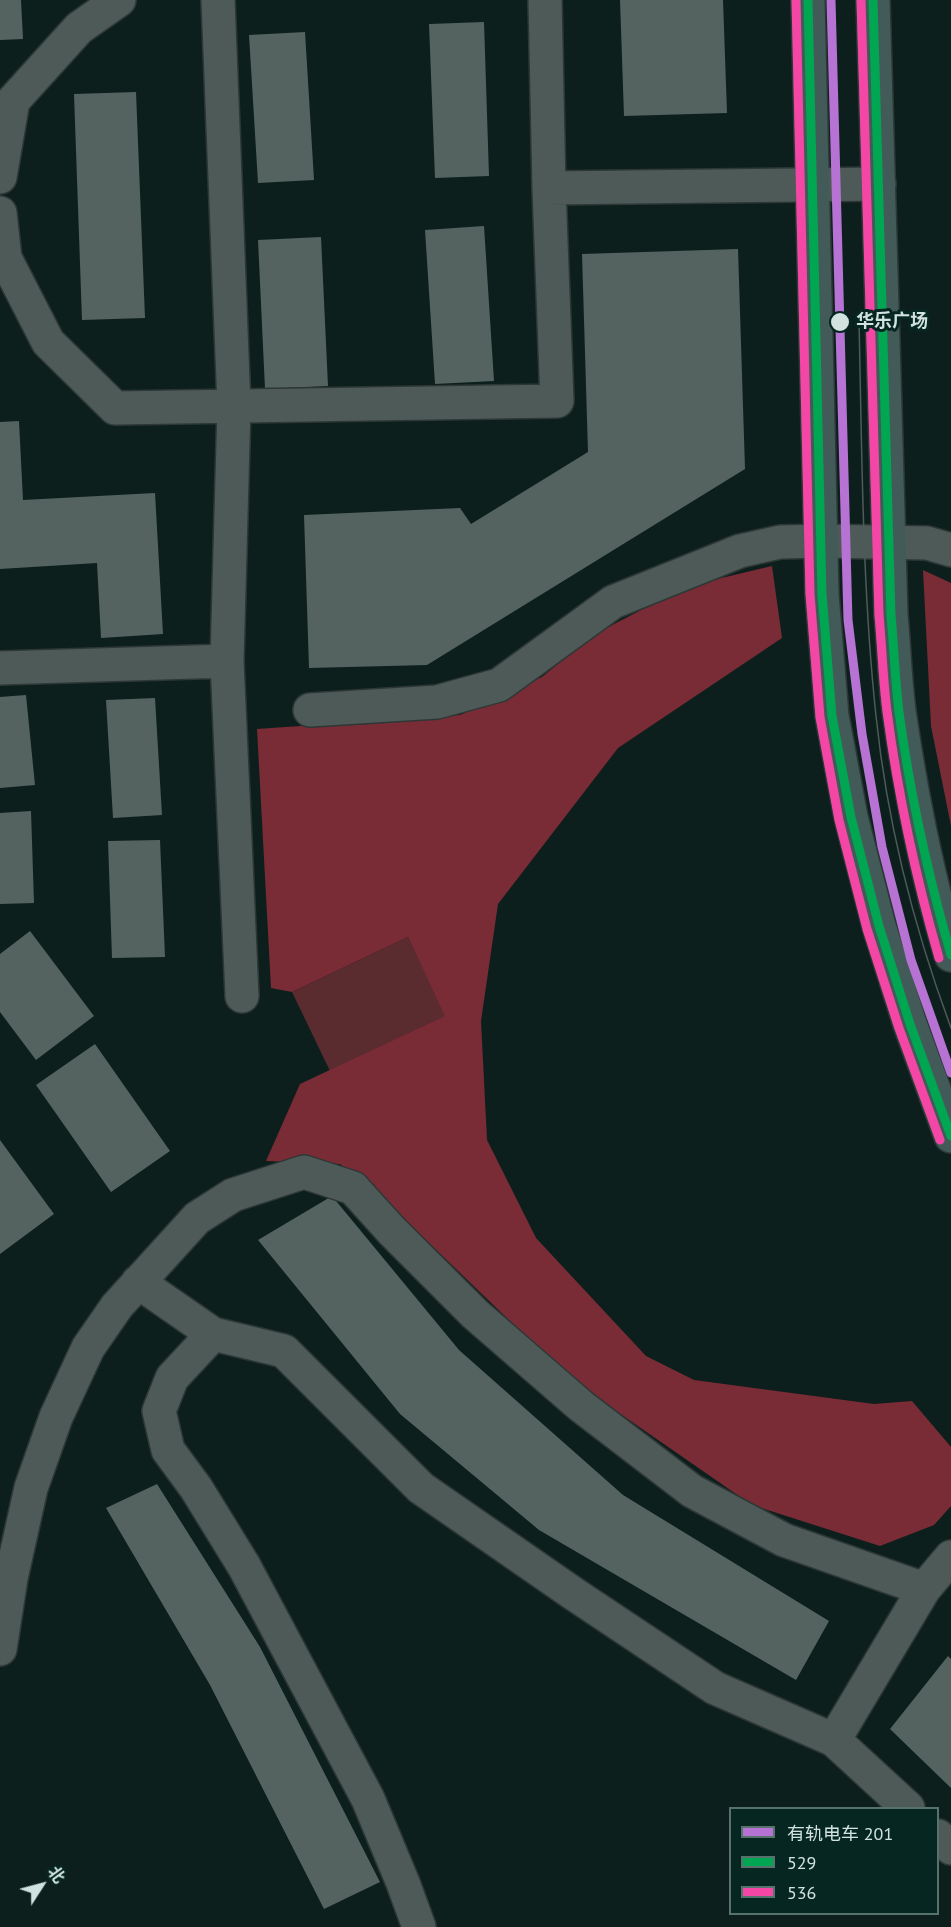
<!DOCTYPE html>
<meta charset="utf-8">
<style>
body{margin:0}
#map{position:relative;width:951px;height:1927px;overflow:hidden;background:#0d1f1c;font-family:"PT Sans","Noto Sans SC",sans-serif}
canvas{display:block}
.legend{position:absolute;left:729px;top:1807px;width:210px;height:108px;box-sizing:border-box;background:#062621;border:2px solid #57716d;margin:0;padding:8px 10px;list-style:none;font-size:18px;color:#d1e2df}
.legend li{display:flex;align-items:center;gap:12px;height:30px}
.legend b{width:30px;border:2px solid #57716d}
.north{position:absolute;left:12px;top:1855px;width:60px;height:60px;-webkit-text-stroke:4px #062621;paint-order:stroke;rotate:54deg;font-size:16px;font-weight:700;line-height:24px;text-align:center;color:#d1e2df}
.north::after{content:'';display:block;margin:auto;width:21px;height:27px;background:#d1e2df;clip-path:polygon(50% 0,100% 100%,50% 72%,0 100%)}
</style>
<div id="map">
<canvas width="951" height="1927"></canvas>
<ul class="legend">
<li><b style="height:8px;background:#b673d3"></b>有轨电车 201</li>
<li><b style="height:8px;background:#00a651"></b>529</li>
<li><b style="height:8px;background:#f346a5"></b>536</li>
</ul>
<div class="north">北</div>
</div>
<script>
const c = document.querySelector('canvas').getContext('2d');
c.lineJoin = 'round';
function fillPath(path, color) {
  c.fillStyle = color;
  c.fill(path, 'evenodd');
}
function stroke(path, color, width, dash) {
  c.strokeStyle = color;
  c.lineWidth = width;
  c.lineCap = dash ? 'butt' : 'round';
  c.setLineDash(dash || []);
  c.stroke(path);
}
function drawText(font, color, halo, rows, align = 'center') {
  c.font = font + ' "PT Sans","Noto Sans SC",sans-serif';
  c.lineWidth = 6;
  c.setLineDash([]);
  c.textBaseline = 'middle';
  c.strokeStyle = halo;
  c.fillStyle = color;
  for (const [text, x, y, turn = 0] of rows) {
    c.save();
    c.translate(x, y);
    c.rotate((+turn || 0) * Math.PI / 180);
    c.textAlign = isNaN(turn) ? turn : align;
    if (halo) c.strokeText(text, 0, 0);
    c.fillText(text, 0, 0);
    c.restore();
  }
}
fillPath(new Path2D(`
 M 408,937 L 446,1016 L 330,1071 L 292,992 Z`), '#5a2b2f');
fillPath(new Path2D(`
 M 772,566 L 782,638 L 618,748 L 498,904 L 481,1021 L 487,1140 L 536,1238 L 646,1356 L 694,1380 L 874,1404 L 912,1401 L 951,1447 L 951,1506 L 934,1525 L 880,1546 L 752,1505 L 570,1379 L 425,1239 L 340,1164 L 266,1161 L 300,1084 L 445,1016 L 408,937 L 292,992 L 271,988 L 257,729 L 460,715 L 542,677 L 593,635 L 645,608 L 713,580 Z
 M 923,570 L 951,583 L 951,826 L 931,726 Z`), '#7a2c36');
fillPath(new Path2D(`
 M 0,0 L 21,0 L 23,39 L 0,40 Z
 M 620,0 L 723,0 L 727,113 L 624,116 Z
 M 484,22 L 489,176 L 435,178 L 429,24 Z
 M 305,32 L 314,180 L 258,183 L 249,35 Z
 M 136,92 L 145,318 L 82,320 L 74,94 Z
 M 484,226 L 494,381 L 435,384 L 425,230 Z
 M 321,237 L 328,386 L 265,389 L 258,240 Z
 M 738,249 L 745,469 L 427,665 L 309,668 L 304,515 L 460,508 L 471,524 L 588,452 L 582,254 Z
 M 19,421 L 23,500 L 155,493 L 163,634 L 101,638 L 97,563 L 0,569 L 0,422 Z
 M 26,695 L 35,785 L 0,788 L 0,697 Z
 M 155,698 L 162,815 L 113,818 L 106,700 Z
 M 31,811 L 34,903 L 0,904 L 0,813 Z
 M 160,840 L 165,957 L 112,958 L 108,841 Z
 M 30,931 L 94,1016 L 36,1060 L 0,1012 L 0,954 Z
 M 95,1044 L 170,1151 L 111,1192 L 36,1085 Z
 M 0,1140 L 54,1214 L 0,1254 Z
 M 332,1196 L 459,1350 L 623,1495 L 829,1621 L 796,1680 L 539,1530 L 400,1414 L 258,1240 Z
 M 157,1484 L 260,1647 L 380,1882 L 324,1909 L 210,1685 L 106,1508 Z
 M 948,1656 L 951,1659 L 951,1788 L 890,1729 Z`), '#546360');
const minor = new Path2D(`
 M 218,0 L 234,406 L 227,661 L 242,996
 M 0,177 L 13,101 L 79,28 L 119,0
 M 549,188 L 879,184
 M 0,213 L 5,258 L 48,342 L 115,408 L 557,401 L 549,188 L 545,0
 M 0,668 L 227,661
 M 310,710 L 437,702 L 499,685 L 613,602 L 740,551 L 780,542 L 821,541 L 927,543 L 951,550
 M 138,1282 L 213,1334 L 284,1351 L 421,1488 L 574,1594 L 715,1688 L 834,1740 L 908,1808
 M 213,1334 L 172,1378 L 159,1411 L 168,1450 L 196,1488 L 244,1566 L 368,1799 L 403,1883 L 419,1927
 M 0,1649 L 11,1578 L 31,1488 L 56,1417 L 88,1348 L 117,1306 L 197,1218 L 233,1195 L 304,1172 L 353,1188 L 391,1230 L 475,1314 L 581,1406 L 692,1491 L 784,1540 L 924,1589
 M 834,1740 L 924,1589 L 951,1557
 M 938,1836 L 951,1848`);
const highway = new Path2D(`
 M 808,0 L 822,594 L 832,716 L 851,817 L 879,926 L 910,1024 L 951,1136
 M 873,0 L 891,615 C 894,647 895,680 899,711 C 911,793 927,876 951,955`);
stroke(minor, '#2d3836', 36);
stroke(highway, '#2d3836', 36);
stroke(minor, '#4e5a58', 33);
stroke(highway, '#425b58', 33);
stroke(new Path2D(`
 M 859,321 C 862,452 862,585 876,716 C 887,822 914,928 951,1028`), '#4e5b59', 1.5);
stroke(new Path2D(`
 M 808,0 L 822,594 L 832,716 L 851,817 L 879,926 L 910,1024 L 951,1136
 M 873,0 L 891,615 C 894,647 895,680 899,712 C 910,794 928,875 951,955`), '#00a651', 9);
stroke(new Path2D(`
 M 796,0 L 810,594 L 820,717 L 839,820 L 867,929 L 899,1028 L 940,1140
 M 861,0 L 879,615 C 882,647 883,680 887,711 C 898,795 916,878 939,958`), '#f346a5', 9);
stroke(new Path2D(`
 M 831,0 L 848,620 L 862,734 L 882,847 L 911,960 L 951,1073`), '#b673d3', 9);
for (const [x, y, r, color] of [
 [840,322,10,"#d1e2df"]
]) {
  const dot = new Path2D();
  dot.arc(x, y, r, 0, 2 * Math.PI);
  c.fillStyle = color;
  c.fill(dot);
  stroke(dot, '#062621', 2);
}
drawText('bold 18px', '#d1e2df', '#062621', [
 ["华乐广场",856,322]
], 'left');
</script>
